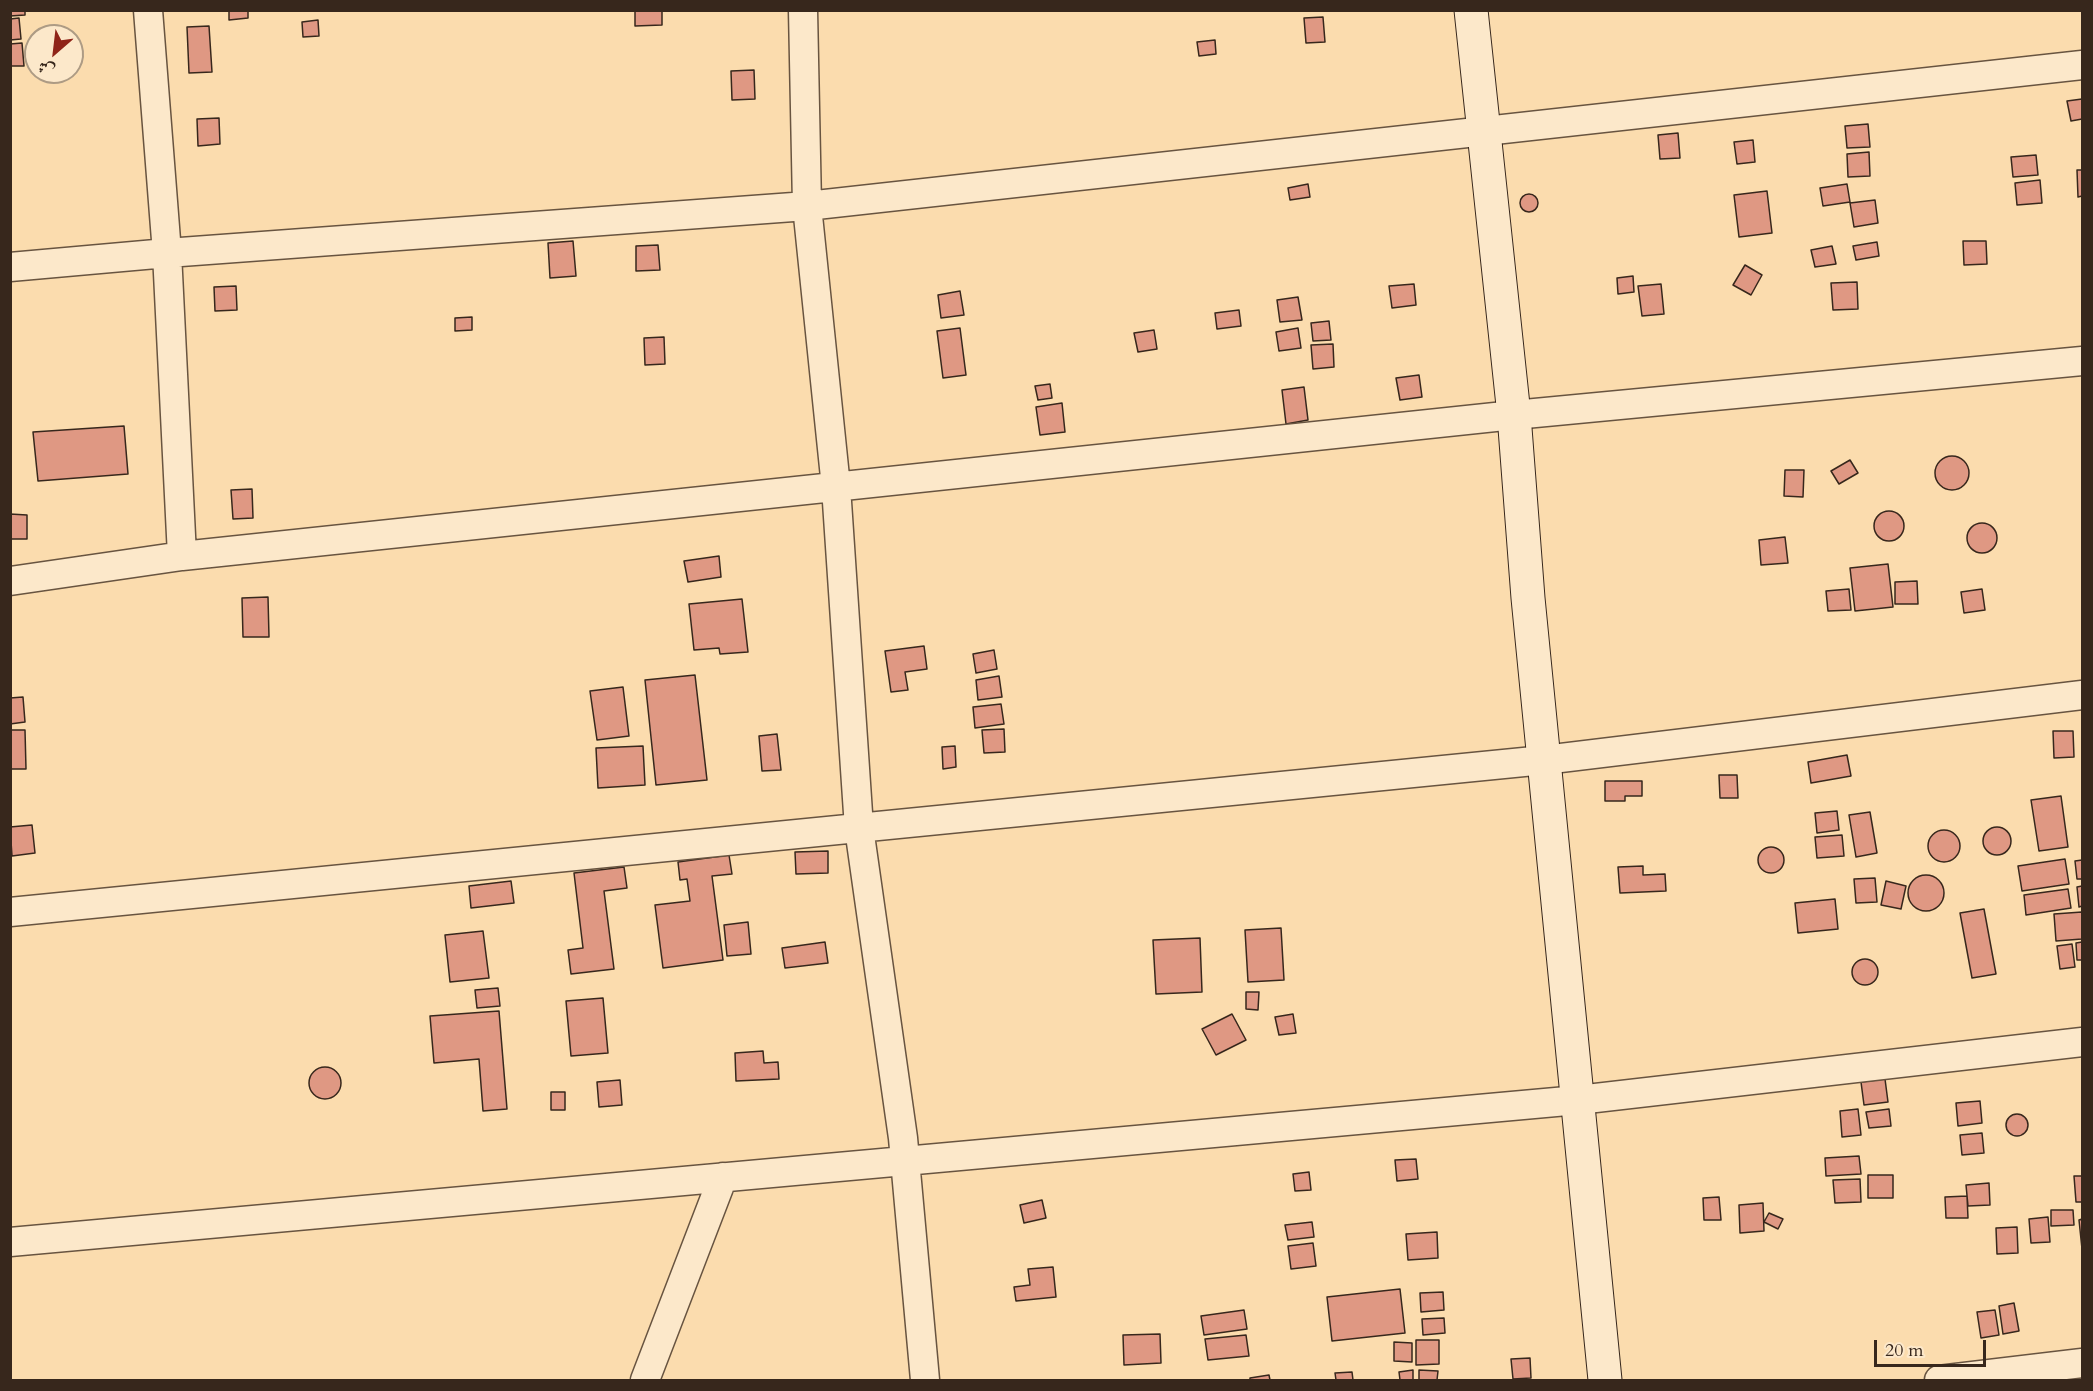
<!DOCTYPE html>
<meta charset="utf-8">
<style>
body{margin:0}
#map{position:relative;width:2093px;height:1391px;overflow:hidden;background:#fbdcae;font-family:Cardo,Amiri,serif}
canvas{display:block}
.frame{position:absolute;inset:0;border:12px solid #37271c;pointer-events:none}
.north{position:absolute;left:24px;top:24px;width:60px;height:60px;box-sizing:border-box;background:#fce8ca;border:2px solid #ad9b84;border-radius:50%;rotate:208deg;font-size:16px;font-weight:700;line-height:24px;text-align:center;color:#37271c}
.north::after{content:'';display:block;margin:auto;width:21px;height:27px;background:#8f2418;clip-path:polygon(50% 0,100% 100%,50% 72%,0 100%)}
.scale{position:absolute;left:1874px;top:1340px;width:112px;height:27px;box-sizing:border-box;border:3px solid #37271c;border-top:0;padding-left:8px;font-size:18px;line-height:21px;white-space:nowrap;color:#37271c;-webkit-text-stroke:4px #fce8ca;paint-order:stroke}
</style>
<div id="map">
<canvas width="2093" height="1391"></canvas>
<div class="frame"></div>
<div class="north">ش</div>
<div class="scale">20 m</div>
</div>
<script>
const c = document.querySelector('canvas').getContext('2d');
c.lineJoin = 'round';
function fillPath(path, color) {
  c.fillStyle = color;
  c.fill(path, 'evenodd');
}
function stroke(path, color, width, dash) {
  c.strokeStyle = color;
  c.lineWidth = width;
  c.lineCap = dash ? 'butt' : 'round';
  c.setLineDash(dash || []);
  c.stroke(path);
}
const building = new Path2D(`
 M 10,10 L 25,10 L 25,15 L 10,16 Z
 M 229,10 L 248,10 L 248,18 L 229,20 Z
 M 635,10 L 662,10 L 662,25 L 635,26 Z
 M 1323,17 L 1325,42 L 1306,43 L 1304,18 Z
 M 19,18 L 21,39 L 10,40 L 10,19 Z
 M 318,20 L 319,36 L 303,37 L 302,22 Z
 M 209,26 L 212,72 L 189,73 L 187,27 Z
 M 1215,40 L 1216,54 L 1199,56 L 1197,42 Z
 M 22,43 L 24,66 L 10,66 L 10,44 Z
 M 754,70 L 755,99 L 732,100 L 731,71 Z
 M 2082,99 L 2082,119 L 2071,121 L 2067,101 Z
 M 219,118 L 220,144 L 198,146 L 197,119 Z
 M 1868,124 L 1870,147 L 1847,148 L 1845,126 Z
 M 1678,133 L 1680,158 L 1660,159 L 1658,135 Z
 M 1753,140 L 1755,162 L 1737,164 L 1734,142 Z
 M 1869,152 L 1870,176 L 1848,177 L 1847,154 Z
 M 2036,155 L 2038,175 L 2013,177 L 2011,157 Z
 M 2077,170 L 2082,170 L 2082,196 L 2078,197 Z
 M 2040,180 L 2042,203 L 2017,205 L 2015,183 Z
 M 1308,184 L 1310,197 L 1290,200 L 1288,188 Z
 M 1847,184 L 1850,202 L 1823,206 L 1820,188 Z
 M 1767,191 L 1772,233 L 1739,237 L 1734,195 Z
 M1520 203a9 9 0 1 1 18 0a9 9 0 1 1-18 0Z
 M 1875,200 L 1878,223 L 1854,227 L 1850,203 Z
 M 573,241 L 576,276 L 550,278 L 548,243 Z
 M 1963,241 L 1986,241 L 1987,264 L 1964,265 Z
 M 1877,242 L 1879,256 L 1856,260 L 1853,246 Z
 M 658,245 L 660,270 L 636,271 L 636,246 Z
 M 1832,246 L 1836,264 L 1815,267 L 1811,250 Z
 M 1745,265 L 1762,275 L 1751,295 L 1733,285 Z
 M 1633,276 L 1634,292 L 1618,294 L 1617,278 Z
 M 1857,282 L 1858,309 L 1833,310 L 1831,283 Z
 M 1414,284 L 1416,305 L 1392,308 L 1389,286 Z
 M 1661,284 L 1664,314 L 1642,316 L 1638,286 Z
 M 236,286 L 237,310 L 215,311 L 214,287 Z
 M 960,291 L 964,315 L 941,318 L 938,295 Z
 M 1298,297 L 1302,320 L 1280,322 L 1277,300 Z
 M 1239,310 L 1241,326 L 1217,329 L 1215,313 Z
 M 472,317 L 472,330 L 455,331 L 455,318 Z
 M 1329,321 L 1331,340 L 1313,341 L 1311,323 Z
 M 960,328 L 966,375 L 943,378 L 937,331 Z
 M 1298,328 L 1301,348 L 1279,351 L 1276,332 Z
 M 1154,330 L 1157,349 L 1138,352 L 1134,333 Z
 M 664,337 L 665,364 L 645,365 L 644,338 Z
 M 1333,344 L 1334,367 L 1313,369 L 1311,345 Z
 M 1419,375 L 1422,397 L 1400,400 L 1396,378 Z
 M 1050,384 L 1052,398 L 1038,400 L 1035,386 Z
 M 1304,387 L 1308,420 L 1286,424 L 1282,390 Z
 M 1062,403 L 1065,432 L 1040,435 L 1036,407 Z
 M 124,426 L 128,474 L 38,481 L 33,432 Z
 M1935 473a17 17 0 1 1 34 0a17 17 0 1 1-34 0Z
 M 1850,460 L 1858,473 L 1839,484 L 1831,471 Z
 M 1785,470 L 1804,470 L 1803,497 L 1784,496 Z
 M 252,489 L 253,518 L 233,519 L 231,490 Z
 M1874 526a15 15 0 1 1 30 0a15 15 0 1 1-30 0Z
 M 10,514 L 27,515 L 27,539 L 10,539 Z
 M1967 538a15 15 0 1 1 30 0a15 15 0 1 1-30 0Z
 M 1785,537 L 1788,563 L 1761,565 L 1759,540 Z
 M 719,556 L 721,577 L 688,582 L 684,561 Z
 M 1888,564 L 1893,607 L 1855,611 L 1850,568 Z
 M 1917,581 L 1918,604 L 1895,604 L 1895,582 Z
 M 1849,589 L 1851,610 L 1828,611 L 1826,591 Z
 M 1982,589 L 1985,610 L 1964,613 L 1961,592 Z
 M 268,597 L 269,637 L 243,637 L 242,598 Z
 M 742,599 L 748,652 L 720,654 L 719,648 L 694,650 L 689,604 Z
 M 924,646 L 927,669 L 905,672 L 908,690 L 891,692 L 885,651 Z
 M 994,650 L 997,669 L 976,673 L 973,654 Z
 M 695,675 L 707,780 L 656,785 L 645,680 Z
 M 999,676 L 1002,697 L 978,700 L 976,680 Z
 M 623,687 L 629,736 L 597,740 L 590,691 Z
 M 23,697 L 25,722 L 10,724 L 10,698 Z
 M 1001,704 L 1004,724 L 975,728 L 973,707 Z
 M 1004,729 L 1005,752 L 984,753 L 982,730 Z
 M 10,730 L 25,730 L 26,769 L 10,769 Z
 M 2053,731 L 2073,731 L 2074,757 L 2054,758 Z
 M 777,734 L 781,770 L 762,771 L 759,736 Z
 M 643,746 L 645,785 L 598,788 L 596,748 Z
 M 955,746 L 956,767 L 943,769 L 942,747 Z
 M 1847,755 L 1851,776 L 1811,783 L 1808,762 Z
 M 1719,775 L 1737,775 L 1738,798 L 1720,798 Z
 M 1605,781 L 1642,781 L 1642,796 L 1625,796 L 1625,801 L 1605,801 Z
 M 2061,796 L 2068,847 L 2039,851 L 2031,800 Z
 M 1837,811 L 1839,830 L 1817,833 L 1815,813 Z
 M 1870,812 L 1877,853 L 1856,857 L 1849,815 Z
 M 32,825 L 35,853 L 12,856 L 10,827 Z
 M1983 841a14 14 0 1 1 28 0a14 14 0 1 1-28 0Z
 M1928 846a16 16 0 1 1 32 0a16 16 0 1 1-32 0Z
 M 1842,835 L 1844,856 L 1817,858 L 1815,837 Z
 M1758 860a13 13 0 1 1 26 0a13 13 0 1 1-26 0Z
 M 828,851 L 828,873 L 796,874 L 795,852 Z
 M 729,855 L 732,874 L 712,876 L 723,960 L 663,968 L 655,905 L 690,901 L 687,879 L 680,880 L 678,862 Z
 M 2065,859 L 2069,884 L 2022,891 L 2018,866 Z
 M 2082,860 L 2082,879 L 2077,879 L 2075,861 Z
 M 1643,866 L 1643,875 L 1665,874 L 1666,891 L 1620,893 L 1618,867 Z
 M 624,867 L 627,888 L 604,891 L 614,969 L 571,974 L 568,950 L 583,948 L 574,873 Z
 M1908 893a18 18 0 1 1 36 0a18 18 0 1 1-36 0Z
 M 1875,878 L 1877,902 L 1856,903 L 1854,879 Z
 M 511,881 L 514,903 L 471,908 L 469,886 Z
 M 1886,881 L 1906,886 L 1901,909 L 1881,905 Z
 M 2082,886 L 2082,906 L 2079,907 L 2077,887 Z
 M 2068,889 L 2071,908 L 2026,915 L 2024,895 Z
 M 1835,899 L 1838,929 L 1798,933 L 1795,903 Z
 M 1984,909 L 1996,974 L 1972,978 L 1960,913 Z
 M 2082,912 L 2082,939 L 2056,941 L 2054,914 Z
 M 748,922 L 751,954 L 727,956 L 724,925 Z
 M 1281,928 L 1284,980 L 1248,982 L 1245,930 Z
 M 483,931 L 489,978 L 450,982 L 445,935 Z
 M 1200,938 L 1202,992 L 1156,994 L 1153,940 Z
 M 825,942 L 828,963 L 785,968 L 782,948 Z
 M 2082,942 L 2082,960 L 2077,960 L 2076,943 Z
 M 2072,944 L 2075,967 L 2060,969 L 2057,946 Z
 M1852 972a13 13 0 1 1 26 0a13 13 0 1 1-26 0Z
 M 498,988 L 500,1006 L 477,1008 L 475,990 Z
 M 1246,992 L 1259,992 L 1258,1010 L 1246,1009 Z
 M 603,998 L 608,1053 L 571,1056 L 566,1001 Z
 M 499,1011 L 507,1109 L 483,1111 L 479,1059 L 434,1063 L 430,1016 Z
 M 1232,1014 L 1246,1040 L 1216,1055 L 1202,1029 Z
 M 1293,1014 L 1296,1033 L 1279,1035 L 1275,1017 Z
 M 763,1051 L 764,1063 L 778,1062 L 779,1079 L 736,1081 L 735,1053 Z
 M309 1083a16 16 0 1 1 32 0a16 16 0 1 1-32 0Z
 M 1885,1079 L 1888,1102 L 1864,1105 L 1861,1082 Z
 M 620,1080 L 622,1105 L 599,1107 L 597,1082 Z
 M 551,1092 L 565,1092 L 565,1110 L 551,1110 Z
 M 1980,1101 L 1982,1123 L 1958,1126 L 1956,1103 Z
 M 1858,1109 L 1861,1135 L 1842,1137 L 1840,1111 Z
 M 1889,1109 L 1891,1126 L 1869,1128 L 1866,1112 Z
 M2006 1125a11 11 0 1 1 22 0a11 11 0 1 1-22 0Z
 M 1982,1133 L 1984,1153 L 1962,1155 L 1960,1135 Z
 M 1859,1156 L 1861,1174 L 1826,1176 L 1825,1158 Z
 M 1416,1159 L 1418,1179 L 1397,1181 L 1395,1160 Z
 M 1309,1172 L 1311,1190 L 1295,1191 L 1293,1174 Z
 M 1868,1175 L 1893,1175 L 1893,1198 L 1868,1198 Z
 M 2074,1176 L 2082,1176 L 2082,1202 L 2076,1202 Z
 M 1860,1179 L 1861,1202 L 1835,1203 L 1833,1180 Z
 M 1989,1183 L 1990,1205 L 1968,1206 L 1966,1185 Z
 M 1967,1196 L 1968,1218 L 1946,1218 L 1945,1197 Z
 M 1719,1197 L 1721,1220 L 1704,1220 L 1703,1198 Z
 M 1042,1200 L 1046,1218 L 1024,1223 L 1020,1205 Z
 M 1763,1203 L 1764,1231 L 1740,1233 L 1739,1205 Z
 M 2051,1210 L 2073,1210 L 2074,1225 L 2051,1226 Z
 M 1769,1213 L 1783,1219 L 1778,1229 L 1764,1222 Z
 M 2048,1217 L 2050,1242 L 2031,1243 L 2029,1219 Z
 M 2082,1219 L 2082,1249 L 2079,1220 Z
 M 1312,1222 L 1314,1237 L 1288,1240 L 1285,1225 Z
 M 2017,1227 L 2018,1253 L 1997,1254 L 1996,1228 Z
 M 1437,1232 L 1438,1258 L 1408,1260 L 1406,1234 Z
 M 1313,1243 L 1316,1266 L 1291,1269 L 1288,1246 Z
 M 1053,1267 L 1056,1297 L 1016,1301 L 1014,1287 L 1030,1285 L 1028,1269 Z
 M 1400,1289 L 1405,1333 L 1332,1341 L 1327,1297 Z
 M 1443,1292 L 1444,1310 L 1421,1312 L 1420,1293 Z
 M 2014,1303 L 2019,1331 L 2003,1334 L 1999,1306 Z
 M 1244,1310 L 1247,1329 L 1204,1335 L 1201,1316 Z
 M 1995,1310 L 1999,1335 L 1981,1338 L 1977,1312 Z
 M 1444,1318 L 1445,1333 L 1423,1335 L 1422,1319 Z
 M 1160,1334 L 1161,1363 L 1124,1365 L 1123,1335 Z
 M 1246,1335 L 1249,1356 L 1208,1360 L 1205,1339 Z
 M 1416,1340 L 1439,1340 L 1439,1364 L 1416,1365 Z
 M 1394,1342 L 1412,1343 L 1412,1362 L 1394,1361 Z
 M 1530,1358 L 1531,1378 L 1513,1379 L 1511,1359 Z
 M 1413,1370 L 1413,1380 L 1400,1380 L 1399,1372 Z
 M 1419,1370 L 1438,1371 L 1437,1380 L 1419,1380 Z
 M 1352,1372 L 1353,1380 L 1336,1380 L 1335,1373 Z
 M 1269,1375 L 1270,1380 L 1250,1380 L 1250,1378 Z`);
fillPath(building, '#df9883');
stroke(building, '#37271c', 1.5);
const street = new Path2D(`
 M 148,10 L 167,253 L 182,556
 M 803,10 L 807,206 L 836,487 L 859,828 L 903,1138 L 925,1380
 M 10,267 L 167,253 L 807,206 L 2082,65
 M 10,581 L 182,556 L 1514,415 L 2082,361
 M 10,912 L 1544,760 L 2082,695
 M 10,1242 L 1578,1100 L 2082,1042
 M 645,1380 L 723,1177
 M 1939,1380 L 2082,1363`);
const secondary = new Path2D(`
 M 1471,10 L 1514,415 L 1528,598 L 1605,1380`);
stroke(street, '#685440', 31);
stroke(secondary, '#37271c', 35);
stroke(street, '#fce8ca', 28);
stroke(secondary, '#fce8ca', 33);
</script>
